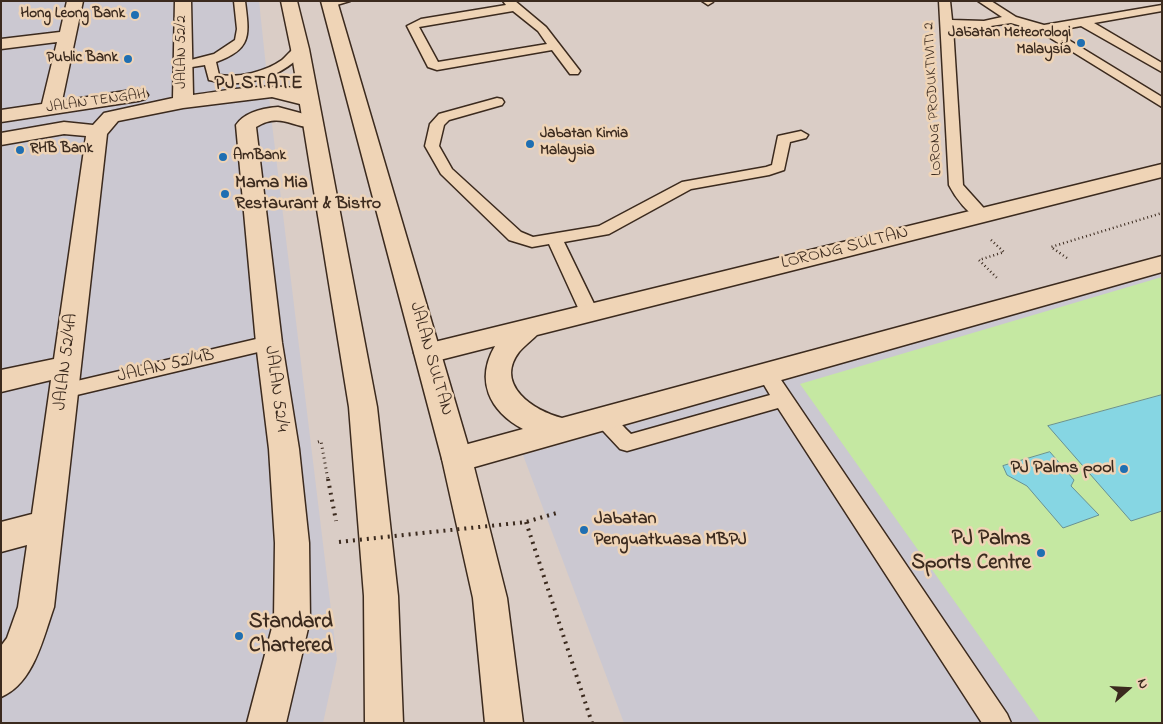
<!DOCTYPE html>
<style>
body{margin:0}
#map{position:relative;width:1163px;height:724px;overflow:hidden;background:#dacdc6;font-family:"Indie Flower",sans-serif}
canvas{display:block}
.frame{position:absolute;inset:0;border:2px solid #3b2a1e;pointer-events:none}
.north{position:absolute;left:1103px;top:664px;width:50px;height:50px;-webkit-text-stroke:4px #efd4b6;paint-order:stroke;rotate:71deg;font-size:14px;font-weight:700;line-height:20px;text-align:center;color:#3b2a1e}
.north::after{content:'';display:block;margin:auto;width:18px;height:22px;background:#3b2a1e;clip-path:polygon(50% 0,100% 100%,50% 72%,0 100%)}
</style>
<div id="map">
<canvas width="1163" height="724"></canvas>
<div class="frame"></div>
<div class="north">N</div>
</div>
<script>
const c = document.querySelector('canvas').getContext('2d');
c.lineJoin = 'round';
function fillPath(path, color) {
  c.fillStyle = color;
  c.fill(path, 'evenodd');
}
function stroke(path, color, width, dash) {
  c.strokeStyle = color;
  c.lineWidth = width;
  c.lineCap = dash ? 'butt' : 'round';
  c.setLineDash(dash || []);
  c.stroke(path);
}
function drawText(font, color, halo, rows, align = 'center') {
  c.font = font + ' "Indie Flower",sans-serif';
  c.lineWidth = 5;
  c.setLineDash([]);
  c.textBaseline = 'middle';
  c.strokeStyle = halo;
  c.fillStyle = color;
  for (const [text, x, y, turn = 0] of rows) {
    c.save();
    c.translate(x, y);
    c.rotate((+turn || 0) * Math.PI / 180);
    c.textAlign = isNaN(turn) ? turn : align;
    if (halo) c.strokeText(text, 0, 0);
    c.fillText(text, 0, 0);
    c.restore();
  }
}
fillPath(new Path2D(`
 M 1,1 L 259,1 L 272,124 L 337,659 L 323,723 L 1,723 Z
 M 1162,273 L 1162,723 L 624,723 L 523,455 Z`), '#cbc8d1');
fillPath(new Path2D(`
 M 1162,277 L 1162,723 L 1041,723 L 800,384 Z`), '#c5e8a2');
const water = new Path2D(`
 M 1162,395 L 1162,511 L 1131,521 L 1048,426 Z
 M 1050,452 L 1074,480 L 1071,486 L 1099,515 L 1063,528 L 1027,486 L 1007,475 L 1003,466 Z`);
fillPath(water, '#86d6e3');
stroke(water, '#689194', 1);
const lane = new Path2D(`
 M 234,1 L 245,1 C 249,34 253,49 216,62 L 219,75 C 239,78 265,72 282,60 C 288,55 293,47 300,45 L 306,49 C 285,78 242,89 209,80 L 205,65 L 179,69 L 177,66 L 179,63 L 214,54 L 235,40 L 237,29 Z
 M 350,1 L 330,7 L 324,4 L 328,1 Z
 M 503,1 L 515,1 L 546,27 L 580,71 L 578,74 L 570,74 L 552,50 L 437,70 L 428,67 L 407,26 L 421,19 L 506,5 ZM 513,11 L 538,31 L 547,44 L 438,62 L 419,27 Z
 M 702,1 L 713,1 L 713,2 L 708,5 Z
 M 939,1 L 950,1 L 952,20 L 984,21 L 1002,17 L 978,1 L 991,1 L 1016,17 L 1044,25 L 1162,5 L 1162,11 L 1094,23 L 1162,63 L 1162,72 L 1081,26 L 1054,31 L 1162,97 L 1162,107 L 1039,31 L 1011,23 L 984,27 L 953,27 L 963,185 L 990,215 L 982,220 C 969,216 955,197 949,185 Z
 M 497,98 L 502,99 L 504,102 L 502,105 L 449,120 L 444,125 L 439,146 L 452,169 L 521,232 L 533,237 L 599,226 L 682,182 L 766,167 L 772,165 L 778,136 L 801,131 L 808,135 L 806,138 L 790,142 L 784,170 L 769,175 L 691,189 L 609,234 L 564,242 L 598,312 L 595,316 L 589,318 L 583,316 L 580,312 L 549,244 L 532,247 L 509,240 L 441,174 L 425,146 L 430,124 L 439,114 Z
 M 269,336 L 275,338 L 278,343 L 275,348 L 64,398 L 57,396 L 54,391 L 57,386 L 64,384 Z
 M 766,366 L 773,368 L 1007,714 L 1011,723 L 982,723 L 778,408 L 627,451 L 620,449 L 592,419 L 595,413 C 610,408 620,424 631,434 L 770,395 L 757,373 L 759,368 Z`);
const street = new Path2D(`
 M 67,1 L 83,1 L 62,101 L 138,89 L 145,91 L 148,95 L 145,99 L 138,101 L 1,122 L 1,110 L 42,104 L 57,42 L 1,49 L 1,39 L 60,32 Z
 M 175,1 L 191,1 L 193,95 C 219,92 301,75 318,100 L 315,104 L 308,106 L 272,97 L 183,108 L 118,121 L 107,134 L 54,607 C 43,638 34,683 1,697 L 1,646 L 7,638 L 18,607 L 27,545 L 1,552 L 1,522 L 32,514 L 51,380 L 1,392 L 1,370 L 54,359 L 86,136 L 64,134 L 1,145 L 1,133 L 64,122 L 93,125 L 104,113 L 173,98 Z
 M 278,107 L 319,118 L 322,122 L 319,126 C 295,132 283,110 256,127 L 282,343 L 299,449 L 309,543 L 310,620 L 286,723 L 247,723 L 274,620 L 275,543 L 269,449 L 256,343 L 236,125 C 245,112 264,108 278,107 Z
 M 1162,164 L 1162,177 L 537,335 C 531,341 524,346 519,352 C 494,385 534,411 562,418 L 1162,256 L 1162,272 L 457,472 L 446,468 L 442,459 L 446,450 L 523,429 C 489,411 475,380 495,346 L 428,363 L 418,360 L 414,353 L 418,346 Z`);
const primary = new Path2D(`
 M 281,1 L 297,1 L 309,49 L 377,407 L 398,596 L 403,723 L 365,723 L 364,596 L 349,407 L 291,49 Z
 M 321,1 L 337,1 L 472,459 L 507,598 L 523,723 L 485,723 L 473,598 L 442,459 Z`);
stroke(lane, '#3b2a1e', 3);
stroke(street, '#3b2a1e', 3);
stroke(primary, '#3b2a1e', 3);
stroke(new Path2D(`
 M 991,240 L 1004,252 L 979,260 L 997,278
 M 1067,258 L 1051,247 L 1162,213`), '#3b2a1e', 2.5, [1, 3]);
stroke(new Path2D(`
 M 318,442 L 321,441 L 328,480`), '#3b2a1e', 3, [1, 4]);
stroke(new Path2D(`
 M 328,479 L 336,521
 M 526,522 L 592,723`), '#3b2a1e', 4, [2, 5]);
fillPath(lane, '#efd4b6');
fillPath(street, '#efd4b6');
fillPath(primary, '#efd4b6');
stroke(new Path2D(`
 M 339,542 L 526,522 L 560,512`), '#3b2a1e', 4, [2, 5]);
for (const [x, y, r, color] of [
 [135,15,5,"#1f6fb2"],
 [1081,43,5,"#1f6fb2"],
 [128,59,5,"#1f6fb2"],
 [530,144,5,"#1f6fb2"],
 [20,150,5,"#1f6fb2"],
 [223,157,5,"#1f6fb2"],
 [225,194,5,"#1f6fb2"],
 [1124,469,5,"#1f6fb2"],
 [584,530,5,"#1f6fb2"],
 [1041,553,5,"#1f6fb2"],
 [239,636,5,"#1f6fb2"]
]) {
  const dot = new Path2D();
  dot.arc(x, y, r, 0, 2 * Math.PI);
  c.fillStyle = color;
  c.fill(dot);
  stroke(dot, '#efd4b6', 2);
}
drawText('bold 15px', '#3b2a1e', '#efd4b6', [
 ["Hong Leong Bank",125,15],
 ["Jabatan Meteorologi",1071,34],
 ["Malaysia",1071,51],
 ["Public Bank",118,59],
 ["Jabatan Kimia",540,135,"left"],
 ["Malaysia",540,152,"left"],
 ["RHB Bank",30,150,"left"],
 ["AmBank",233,157,"left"]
], 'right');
drawText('15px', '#3b2a1e', '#efd4b6', [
 ["JALAN 52/2",183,52,-90],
 ["LORONG PRODUKTIVITI 2",934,99,-93],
 ["JALAN TENGAH",96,102,-8]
]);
drawText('bold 18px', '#3b2a1e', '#efd4b6', [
 ["Mama Mia",235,184],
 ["Restaurant & Bistro",235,205],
 ["PJ Palms pool",1114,469,"right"],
 ["Jabatan",594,520],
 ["Penguatkuasa MBPJ",594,541]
], 'left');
drawText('18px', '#3b2a1e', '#efd4b6', [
 ["LORONG SULTAN",845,249,-14],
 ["JALAN SULTAN",430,359,74],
 ["JALAN 52/4A",67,362,-83],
 ["JALAN 52/4B",166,367,-13],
 ["JALAN 52/4",275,389,82]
]);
c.letterSpacing = '1px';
drawText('bold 19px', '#3b2a1e', '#efd4b6', [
 ["PJ STATE",259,85]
]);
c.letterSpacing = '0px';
drawText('bold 21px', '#3b2a1e', '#efd4b6', [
 ["PJ Palms",1031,541],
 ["Sports Centre",1031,565],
 ["Standard",249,624,"left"],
 ["Chartered",249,648,"left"]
], 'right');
</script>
